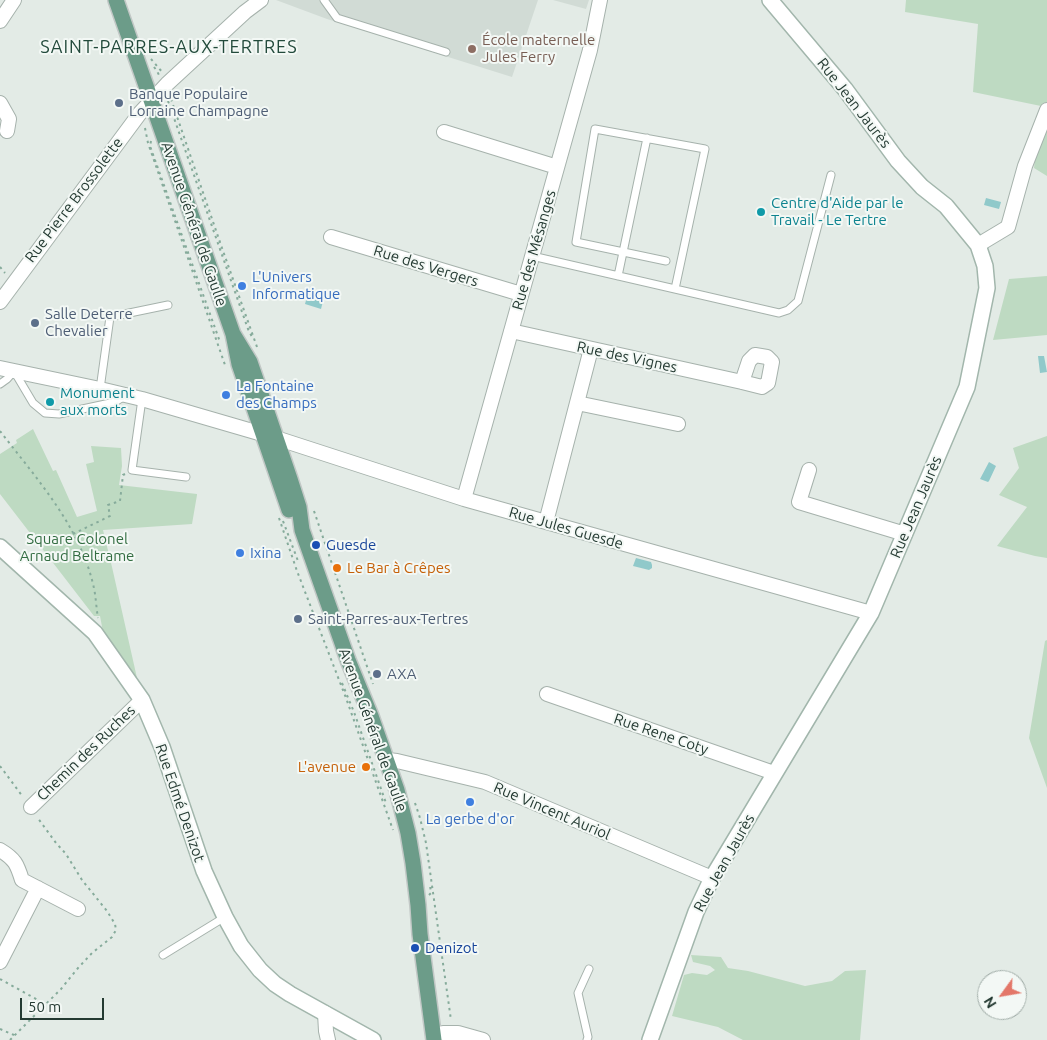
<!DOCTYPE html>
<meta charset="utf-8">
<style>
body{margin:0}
#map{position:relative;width:1047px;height:1040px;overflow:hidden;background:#e3ebe6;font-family:Ubuntu,sans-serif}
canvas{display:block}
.north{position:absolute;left:977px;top:970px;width:50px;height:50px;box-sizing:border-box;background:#f3f8f5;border:1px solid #a0aca7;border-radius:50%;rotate:238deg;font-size:14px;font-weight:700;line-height:20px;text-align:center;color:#243a32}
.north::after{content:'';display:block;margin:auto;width:18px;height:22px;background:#e37769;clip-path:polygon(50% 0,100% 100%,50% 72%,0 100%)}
.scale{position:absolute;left:20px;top:998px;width:84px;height:22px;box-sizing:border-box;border:2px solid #243a32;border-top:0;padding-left:6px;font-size:15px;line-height:18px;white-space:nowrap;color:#243a32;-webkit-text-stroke:4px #f3f8f5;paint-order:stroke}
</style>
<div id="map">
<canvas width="1047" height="1040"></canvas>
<div class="north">N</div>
<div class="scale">50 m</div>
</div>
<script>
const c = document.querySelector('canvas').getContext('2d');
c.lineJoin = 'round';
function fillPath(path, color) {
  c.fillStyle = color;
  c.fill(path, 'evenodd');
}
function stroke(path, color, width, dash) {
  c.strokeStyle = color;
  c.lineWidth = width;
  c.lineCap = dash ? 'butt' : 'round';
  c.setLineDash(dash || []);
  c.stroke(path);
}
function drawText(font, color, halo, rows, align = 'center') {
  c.font = font + ' Ubuntu,sans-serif';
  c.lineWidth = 4;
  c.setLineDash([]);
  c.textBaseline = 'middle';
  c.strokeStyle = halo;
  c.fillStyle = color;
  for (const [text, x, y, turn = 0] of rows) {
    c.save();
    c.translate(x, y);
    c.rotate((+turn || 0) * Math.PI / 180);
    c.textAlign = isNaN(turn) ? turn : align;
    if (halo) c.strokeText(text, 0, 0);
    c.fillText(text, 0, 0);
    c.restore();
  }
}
fillPath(new Path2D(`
 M 276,0 L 538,0 L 512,77 L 327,19 Z
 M 553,0 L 589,0 L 586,9 Z`), '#d1dbd5');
fillPath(new Path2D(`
 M 906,0 L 1047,0 L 1047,176 L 1034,168 L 1041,106 L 973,92 L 978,24 L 905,12 Z
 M 1047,276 L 1047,335 L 993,340 L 1009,279 Z
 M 33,429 L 53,471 L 56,470 L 77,517 L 97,511 L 86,464 L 94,462 L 91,446 L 121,448 L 122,466 L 119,485 L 197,494 L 197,495 L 192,524 L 103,530 L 112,567 L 137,678 L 103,632 L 100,616 L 94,616 L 0,494 L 0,454 L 17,443 L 16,440 Z
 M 1047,436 L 1047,558 L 1035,556 L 997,546 L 1027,507 L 999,495 L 1019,468 L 1013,448 Z
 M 1047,640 L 1047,788 L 1029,738 L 1045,641 Z
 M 691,955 L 721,957 L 728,968 L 748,971 L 805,986 L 832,981 L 845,971 L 866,970 L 860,1040 L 743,1040 L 718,1027 L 672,1016 L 684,975 L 692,973 L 707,975 L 715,970 L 710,966 L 693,962 Z`), '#bedac2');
fillPath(new Path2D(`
 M 986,198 L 1001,202 L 999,209 L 984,205 Z
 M 307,297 L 323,301 L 321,309 L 305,304 Z
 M 1038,356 L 1044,356 L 1047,372 L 1040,373 Z
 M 989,462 L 996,466 L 989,481 L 988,482 L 980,479 Z
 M 636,558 L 651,562 L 652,565 L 652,568 L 649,570 L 633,566 Z`), '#90c9ca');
const lane = new Path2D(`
 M 324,0 L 337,18 L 446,52
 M 532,256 L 779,313 L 788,310 L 798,301 L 831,175
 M 666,261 L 576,242 L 595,129 L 705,149 L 675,289
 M 618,276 L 647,138
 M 0,384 L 7,379 L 14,371 L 33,403 L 45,413 L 59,414 L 115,402 L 125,396
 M 100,389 L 110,317 L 168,305
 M 142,399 L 132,470 L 186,477
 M 163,955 L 225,917
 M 587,1040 L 588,1037 L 578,993 L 589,969`);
const street = new Path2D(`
 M 0,21 L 14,0
 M 0,103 L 9,119 L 7,131
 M 444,132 L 557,167
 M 331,237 L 521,294
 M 978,245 L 1008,227 L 1025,166 L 1047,110
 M 0,302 L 140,113 L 167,84 L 245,12 L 261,0
 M 511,331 L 742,382 L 762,387 L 768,383 L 772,362 L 767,357 L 755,355 L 749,361 L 742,382
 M 0,368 L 100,389 L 142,399 L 276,438 L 464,499 L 871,613
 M 577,403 L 678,424
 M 809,470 L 799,502 L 905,534
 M 464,499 L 590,50 L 600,0
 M 546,522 L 591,349
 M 547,694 L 774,773
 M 388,760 L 397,761 L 485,782 L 712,878
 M 31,807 L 142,700
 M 0,850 C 15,859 17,864 22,880 L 78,909
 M 0,962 L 38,888
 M 325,1013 L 326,1031 L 328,1040
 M 443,1033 L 458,1033 L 483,1040`);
const secondary = new Path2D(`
 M 0,547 L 95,633 L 142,700 L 162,747 L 204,871 L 225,917 L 241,946 L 260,970 L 275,984 L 290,994 L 373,1040
 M 650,1040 L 696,912 L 712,878 L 871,613 L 967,387 L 987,288 L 985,266 L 978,245 L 946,206 L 922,187 L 898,161 L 845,89 L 770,0`);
const primary = new Path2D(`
 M 116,0 L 233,334 L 239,364 L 289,510
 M 233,334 L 250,362 L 290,479 L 299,507 L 302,530 L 348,660 L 371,716 L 397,790 L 408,833 L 413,863 L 418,905 L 420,934 L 434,1040`);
stroke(lane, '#a6b2ac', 9);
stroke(street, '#a6b2ac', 16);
stroke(secondary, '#a2b6ac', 18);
stroke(primary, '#c2c8c6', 18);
stroke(new Path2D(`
 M 151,59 L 163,73
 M 154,67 L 157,71 L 159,75
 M 171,99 L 222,248 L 257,347
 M 168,101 L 248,329 L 253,339
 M 145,128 L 148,143 L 225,365
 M 151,141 L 150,146 L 220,342
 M 0,267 L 5,273
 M 0,431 C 36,478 79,525 93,584 C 96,595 96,607 98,618
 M 314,511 L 373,684
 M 279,518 L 297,571 L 346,698 L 393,830
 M 283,521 L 298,561
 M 73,534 L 110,516 L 108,505 L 120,501 L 123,475 L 125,474
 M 342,683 L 354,712 L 386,803
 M 0,766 L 23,797
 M 415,803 L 420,818 L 426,843 L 451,1020
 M 429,895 L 431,893 L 430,885
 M 0,979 L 45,1004
 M 0,1029 L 14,1035
 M 10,1040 L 61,989 L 78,968 L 92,953 L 112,937 L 116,930 L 115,924 L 107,911 L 82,880 L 66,854 L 56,843 L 37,817`), '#86ab9b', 2, [2.5, 4]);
stroke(lane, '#fff', 7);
stroke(street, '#fff', 14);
stroke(secondary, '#fff', 15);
stroke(primary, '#6c9c89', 15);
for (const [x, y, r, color] of [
 [472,49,5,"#8d6e63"],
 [119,103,5,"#5c6f8a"],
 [761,212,5,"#0f9aa8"],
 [242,286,5,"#3f7fe0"],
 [35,323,5,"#5c6f8a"],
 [226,395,5,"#3f7fe0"],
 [50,402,5,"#0f9aa8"],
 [316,545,5,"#1a4fb4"],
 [240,553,5,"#3f7fe0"],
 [337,568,5,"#e8710a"],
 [298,619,5,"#5c6f8a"],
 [377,674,5,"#5c6f8a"],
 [366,767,5,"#e8710a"],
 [470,802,5,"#3f7fe0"],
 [415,948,5,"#1a4fb4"]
]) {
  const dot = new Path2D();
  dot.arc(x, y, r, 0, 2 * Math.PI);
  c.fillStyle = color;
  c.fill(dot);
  stroke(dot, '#f3f8f5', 2);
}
drawText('15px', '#785e54', '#f3f8f5', [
 ["École maternelle",482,40],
 ["Jules Ferry",482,57]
], 'left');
drawText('15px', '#4e5e75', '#f3f8f5', [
 ["Banque Populaire",129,94],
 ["Lorraine Champagne",129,111],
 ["Salle Deterre",45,314],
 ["Chevalier",45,331],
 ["Saint-Parres-aux-Tertres",308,619],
 ["AXA",387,674]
], 'left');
drawText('15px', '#243a32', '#f3f8f5', [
 ["Rue Jean Jaurès",854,103,52],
 ["Rue Pierre Brossolette",74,200,-53],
 ["Avenue Général de Gaulle",194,224,71],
 ["Rue des Mésanges",534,250,-74],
 ["Rue des Vergers",426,266,17],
 ["Rue des Vignes",627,357,12],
 ["Rue Jean Jaurès",916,507,-67],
 ["Rue Jules Guesde",566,528,16],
 ["Avenue Général de Gaulle",373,730,70],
 ["Rue Rene Coty",661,734,19],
 ["Chemin des Ruches",86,753,-44],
 ["Rue Edmé Denizot",180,803,71],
 ["Rue Vincent Auriol",552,811,23],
 ["Rue Jean Jaurès",724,863,-61]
]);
drawText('15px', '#0d838f', '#f3f8f5', [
 ["Centre d'Aide par le",771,203],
 ["Travail - Le Tertre",771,220],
 ["Monument",60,393],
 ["aux morts",60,410]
], 'left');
drawText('15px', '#366cbe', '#f3f8f5', [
 ["L'Univers",252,277],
 ["Informatique",252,294],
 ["La Fontaine",236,386],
 ["des Champs",236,403],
 ["Ixina",250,553],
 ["La gerbe d'or",470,819,"center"]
], 'left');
drawText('15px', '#336d42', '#f3f8f5', [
 ["Square Colonel",77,539],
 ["Arnaud Beltrame",77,556]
]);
drawText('15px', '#164399', '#f3f8f5', [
 ["Guesde",326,545],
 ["Denizot",425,948]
], 'left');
drawText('15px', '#c56008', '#f3f8f5', [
 ["Le Bar à Crêpes",347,568],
 ["L'avenue",356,767,"right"]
], 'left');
c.letterSpacing = '1px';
drawText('18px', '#224a3b', '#f3f8f5', [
 ["SAINT-PARRES-AUX-TERTRES",169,47]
]);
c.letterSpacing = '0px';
</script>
